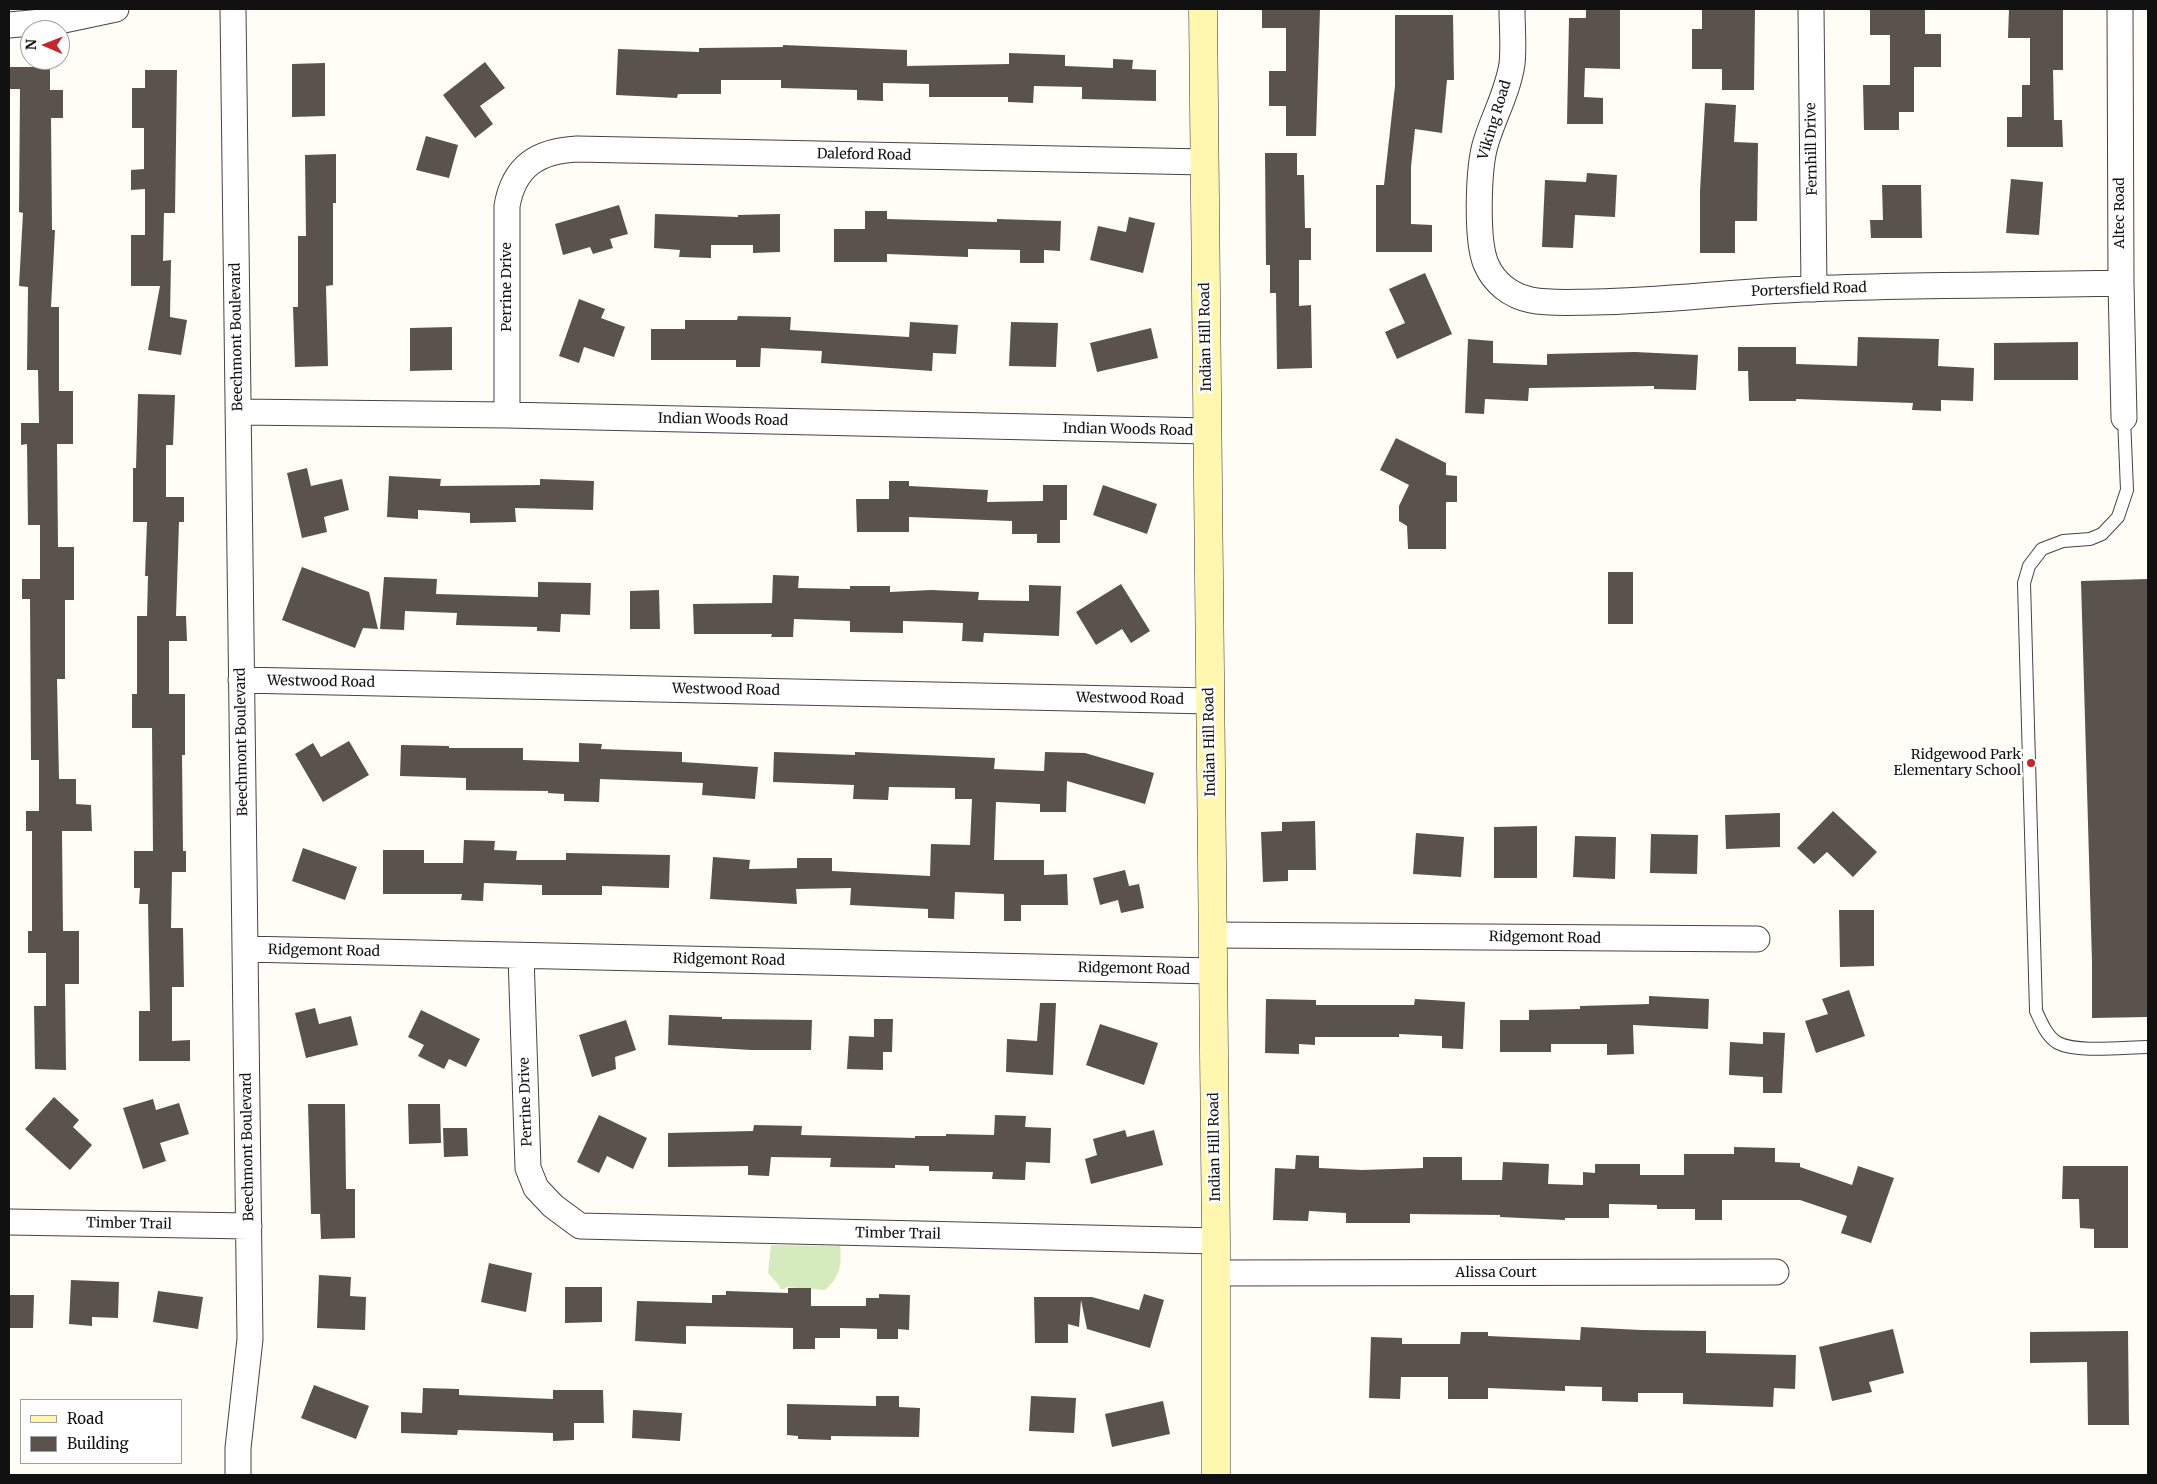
<!DOCTYPE html>
<style>
body{margin:0}
#map{position:relative;width:2157px;height:1484px;overflow:hidden;background:#fffdf5;font-family:Merriweather,serif}
canvas{display:block}
.frame{position:absolute;inset:0;border:10px solid #111;pointer-events:none}
.legend{position:absolute;left:20px;top:1399px;width:162px;height:65px;box-sizing:border-box;background:#fff;border:1px solid #a0a0a0;margin:0;padding:6px 9px;list-style:none;font-size:15px;color:#111}
.legend li{display:flex;align-items:center;gap:10px;height:25px}
.legend b{width:25px;border:1px solid #a0a0a0}
.north{position:absolute;left:20px;top:20px;width:50px;height:50px;box-sizing:border-box;background:#fff;border:1px solid #a0a0a0;border-radius:50%;rotate:271deg;font-size:14px;font-weight:700;line-height:20px;text-align:center;color:#111}
.north::after{content:'';display:block;margin:auto;width:18px;height:22px;background:#c4262e;clip-path:polygon(50% 0,100% 100%,50% 72%,0 100%)}
</style>
<div id="map">
<canvas width="2157" height="1484"></canvas>
<div class="frame"></div>
<ul class="legend">
<li><b style="height:6px;background:#fff6b0"></b>Road</li>
<li><b style="height:14px;background:#5a524d"></b>Building</li>
</ul>
<div class="north">N</div>
</div>
<script>
const c = document.querySelector('canvas').getContext('2d');
c.lineJoin = 'round';
function fillPath(path, color) {
  c.fillStyle = color;
  c.fill(path, 'evenodd');
}
function stroke(path, color, width, dash) {
  c.strokeStyle = color;
  c.lineWidth = width;
  c.lineCap = dash ? 'butt' : 'round';
  c.setLineDash(dash || []);
  c.stroke(path);
}
function drawText(font, color, halo, rows, align = 'center') {
  c.font = font + ' Merriweather,serif';
  c.lineWidth = 5;
  c.setLineDash([]);
  c.textBaseline = 'middle';
  c.strokeStyle = halo;
  c.fillStyle = color;
  for (const [text, x, y, turn = 0] of rows) {
    c.save();
    c.translate(x, y);
    c.rotate((+turn || 0) * Math.PI / 180);
    c.textAlign = isNaN(turn) ? turn : align;
    if (halo) c.strokeText(text, 0, 0);
    c.fillText(text, 0, 0);
    c.restore();
  }
}
fillPath(new Path2D(`
 M 771,1245 L 840,1246 C 842,1265 840,1277 825,1290 L 786,1287 L 785,1289 L 780,1289 L 779,1285 L 768,1273 Z`), '#d5ebbd');
fillPath(new Path2D(`
 M 1262,9 L 1320,9 L 1316,136 L 1286,136 L 1286,106 L 1269,106 L 1269,71 L 1286,71 L 1286,28 L 1262,28 Z
 M 1586,9 L 1620,9 L 1620,69 L 1585,68 L 1584,97 L 1603,98 L 1603,124 L 1567,124 L 1569,18 L 1586,18 Z
 M 1702,9 L 1755,9 L 1754,90 L 1722,90 L 1722,69 L 1692,69 L 1692,29 L 1702,29 Z
 M 2009,9 L 2063,9 L 2063,70 L 2053,70 L 2054,120 L 2062,120 L 2063,147 L 2007,147 L 2007,117 L 2022,117 L 2022,85 L 2030,85 L 2030,38 L 2008,38 Z
 M 1870,10 L 1925,10 L 1925,34 L 1941,34 L 1941,67 L 1914,67 L 1914,112 L 1899,112 L 1899,130 L 1864,130 L 1863,85 L 1890,85 L 1890,35 L 1870,35 Z
 M 1395,15 L 1453,15 L 1454,80 L 1447,80 L 1442,133 L 1415,129 L 1411,167 L 1411,224 L 1432,225 L 1432,252 L 1376,252 L 1376,185 L 1384,185 L 1395,86 Z
 M 783,45 L 907,50 L 907,66 L 1009,64 L 1009,53 L 1065,55 L 1065,66 L 1113,68 L 1113,59 L 1133,60 L 1132,69 L 1156,70 L 1156,101 L 1082,99 L 1082,87 L 1034,86 L 1033,103 L 1008,102 L 1008,97 L 929,97 L 929,84 L 883,83 L 883,101 L 857,100 L 857,90 L 781,88 L 781,80 L 721,80 L 721,94 L 678,94 L 677,98 L 616,95 L 618,49 L 699,52 L 699,48 L 783,47 Z
 M 485,62 L 505,88 L 480,106 L 493,124 L 475,138 L 443,95 Z
 M 325,63 L 325,116 L 292,117 L 292,64 Z
 M 9,67 L 50,67 L 50,90 L 63,90 L 63,118 L 51,118 L 52,230 L 55,230 L 51,307 L 59,307 L 59,391 L 73,391 L 73,444 L 57,444 L 58,547 L 74,547 L 74,600 L 65,600 L 65,679 L 57,679 L 59,779 L 76,779 L 76,804 L 91,805 L 92,831 L 62,831 L 63,931 L 79,931 L 79,984 L 65,984 L 66,1070 L 35,1069 L 34,1006 L 46,1006 L 46,953 L 28,953 L 28,931 L 32,931 L 32,831 L 26,831 L 26,811 L 39,811 L 39,760 L 31,760 L 30,599 L 22,599 L 22,579 L 40,579 L 40,525 L 28,525 L 27,444 L 21,445 L 21,423 L 39,423 L 38,370 L 27,370 L 28,287 L 19,286 L 23,213 L 19,212 L 20,89 L 9,89 Z
 M 145,70 L 177,70 L 175,213 L 164,213 L 163,261 L 171,260 L 170,317 L 187,320 L 181,355 L 148,350 L 160,286 L 131,286 L 131,235 L 145,235 L 145,189 L 131,190 L 131,170 L 144,169 L 144,128 L 132,128 L 132,88 L 145,88 Z
 M 1705,103 L 1736,105 L 1734,142 L 1758,143 L 1757,221 L 1735,221 L 1735,253 L 1700,253 L 1700,191 Z
 M 426,136 L 458,145 L 449,178 L 416,170 Z
 M 1265,153 L 1297,153 L 1297,175 L 1304,175 L 1305,228 L 1311,228 L 1311,260 L 1299,260 L 1299,306 L 1311,305 L 1312,368 L 1277,369 L 1276,293 L 1270,293 L 1270,265 L 1266,265 Z
 M 336,154 L 336,203 L 333,203 L 333,285 L 326,286 L 328,366 L 295,367 L 293,307 L 298,307 L 298,236 L 306,236 L 305,155 Z
 M 1587,173 L 1617,175 L 1615,217 L 1575,215 L 1573,248 L 1542,247 L 1545,180 L 1586,182 Z
 M 2011,179 L 2043,182 L 2039,235 L 2006,233 Z
 M 1882,185 L 1921,185 L 1922,238 L 1871,238 L 1870,220 L 1883,220 Z
 M 619,205 L 628,234 L 610,239 L 613,248 L 593,254 L 590,247 L 563,255 L 555,224 Z
 M 865,211 L 887,211 L 887,219 L 997,222 L 997,219 L 1061,221 L 1060,251 L 1044,250 L 1044,263 L 1020,263 L 1020,250 L 968,249 L 968,257 L 887,254 L 887,262 L 834,262 L 834,229 L 865,229 Z
 M 655,214 L 738,217 L 738,215 L 780,214 L 780,252 L 753,253 L 753,245 L 711,245 L 711,258 L 679,257 L 680,250 L 654,248 Z
 M 1129,217 L 1155,223 L 1143,273 L 1090,260 L 1098,226 L 1126,232 Z
 M 1425,273 L 1452,334 L 1397,359 L 1385,332 L 1405,323 L 1389,289 Z
 M 579,299 L 605,309 L 601,318 L 625,327 L 614,357 L 584,347 L 579,363 L 559,356 Z
 M 738,316 L 791,317 L 790,330 L 909,337 L 910,322 L 958,325 L 956,354 L 933,353 L 932,371 L 821,363 L 822,351 L 761,348 L 760,367 L 736,367 L 736,360 L 651,360 L 651,329 L 685,329 L 685,320 L 737,320 Z
 M 1011,322 L 1058,323 L 1056,367 L 1009,366 Z
 M 452,327 L 452,370 L 410,371 L 410,328 Z
 M 1151,328 L 1158,358 L 1097,372 L 1090,343 Z
 M 1858,337 L 1939,339 L 1938,366 L 1974,368 L 1973,401 L 1941,400 L 1941,411 L 1912,410 L 1913,403 L 1796,399 L 1796,401 L 1749,401 L 1748,371 L 1738,371 L 1738,347 L 1796,347 L 1796,364 L 1857,366 Z
 M 1468,339 L 1493,341 L 1493,363 L 1547,365 L 1547,354 L 1635,352 L 1698,355 L 1696,390 L 1654,389 L 1654,386 L 1529,388 L 1528,401 L 1485,399 L 1484,414 L 1465,413 Z
 M 2078,342 L 2078,380 L 1994,380 L 1994,343 Z
 M 138,394 L 175,395 L 173,445 L 166,445 L 166,497 L 184,497 L 184,522 L 179,522 L 176,616 L 186,616 L 187,641 L 169,641 L 169,694 L 185,694 L 185,755 L 182,755 L 183,851 L 186,851 L 186,872 L 172,872 L 171,928 L 183,928 L 184,987 L 172,987 L 172,1041 L 190,1040 L 190,1061 L 139,1061 L 139,1011 L 150,1011 L 148,904 L 139,904 L 140,888 L 134,888 L 134,851 L 153,851 L 152,728 L 132,728 L 132,694 L 137,694 L 137,616 L 147,616 L 148,576 L 145,576 L 147,522 L 133,522 L 133,468 L 136,468 Z
 M 1396,438 L 1446,463 L 1446,475 L 1457,476 L 1457,502 L 1446,502 L 1446,549 L 1408,549 L 1407,526 L 1399,521 L 1399,506 L 1409,485 L 1380,470 Z
 M 307,468 L 311,486 L 342,479 L 349,510 L 324,517 L 327,532 L 302,538 L 287,473 Z
 M 389,476 L 441,479 L 440,486 L 540,485 L 540,479 L 594,481 L 593,510 L 515,508 L 516,522 L 470,523 L 470,513 L 418,510 L 418,519 L 387,517 Z
 M 889,481 L 909,481 L 909,486 L 988,490 L 987,502 L 1043,501 L 1043,485 L 1067,485 L 1067,520 L 1060,520 L 1060,543 L 1037,543 L 1037,534 L 1012,534 L 1012,521 L 909,517 L 909,532 L 857,532 L 856,499 L 889,499 Z
 M 1103,485 L 1157,504 L 1147,534 L 1093,515 Z
 M 302,567 L 369,592 L 378,629 L 363,628 L 355,648 L 282,620 Z
 M 1608,572 L 1633,572 L 1633,624 L 1608,624 Z
 M 773,575 L 799,576 L 798,588 L 850,589 L 850,586 L 890,586 L 890,592 L 931,590 L 979,592 L 978,600 L 1029,601 L 1029,585 L 1061,586 L 1059,636 L 984,633 L 983,642 L 962,641 L 963,623 L 903,621 L 903,633 L 850,632 L 850,621 L 794,619 L 793,637 L 771,637 L 772,634 L 694,634 L 693,604 L 772,603 Z
 M 384,577 L 437,579 L 436,594 L 538,597 L 538,582 L 591,583 L 590,615 L 561,614 L 560,632 L 537,631 L 537,627 L 456,625 L 457,613 L 405,611 L 404,630 L 380,629 Z
 M 2148,579 L 2148,1017 L 2092,1018 L 2092,962 L 2081,581 Z
 M 1121,584 L 1150,631 L 1131,643 L 1122,629 L 1096,645 L 1076,612 Z
 M 659,590 L 660,629 L 630,629 L 630,591 Z
 M 349,741 L 369,775 L 323,802 L 295,754 L 313,743 L 321,757 Z
 M 579,743 L 602,744 L 601,749 L 682,752 L 682,762 L 758,767 L 755,799 L 702,795 L 703,783 L 600,779 L 599,802 L 564,801 L 564,794 L 548,793 L 548,791 L 466,790 L 466,778 L 400,776 L 401,745 L 449,746 L 449,748 L 523,748 L 523,760 L 579,762 Z
 M 774,752 L 855,755 L 855,752 L 995,758 L 994,769 L 1044,771 L 1045,752 L 1085,753 L 1154,773 L 1145,804 L 1067,781 L 1066,812 L 1040,812 L 1040,804 L 996,802 L 994,860 L 1044,860 L 1044,875 L 1067,874 L 1068,905 L 1021,905 L 1021,921 L 1004,921 L 1004,894 L 955,892 L 954,919 L 928,918 L 928,909 L 850,905 L 851,888 L 796,889 L 797,904 L 710,899 L 713,857 L 750,860 L 749,869 L 797,868 L 797,858 L 832,858 L 832,871 L 930,876 L 931,844 L 970,845 L 972,799 L 955,799 L 955,788 L 889,787 L 888,800 L 853,799 L 854,785 L 773,782 Z
 M 1833,811 L 1877,852 L 1853,877 L 1827,852 L 1814,864 L 1797,848 Z
 M 1780,813 L 1780,847 L 1726,849 L 1725,815 Z
 M 1315,821 L 1316,870 L 1288,870 L 1288,881 L 1263,882 L 1261,832 L 1282,831 L 1282,822 Z
 M 1537,826 L 1537,878 L 1494,878 L 1494,827 Z
 M 1416,833 L 1464,837 L 1461,877 L 1413,874 Z
 M 1651,834 L 1698,835 L 1697,874 L 1650,873 Z
 M 1575,836 L 1616,837 L 1615,879 L 1573,877 Z
 M 464,840 L 495,841 L 494,850 L 517,851 L 516,860 L 566,860 L 566,853 L 670,855 L 669,888 L 602,886 L 602,895 L 542,895 L 542,885 L 484,883 L 483,901 L 461,900 L 462,894 L 383,894 L 383,850 L 424,850 L 424,863 L 463,863 Z
 M 303,848 L 357,867 L 345,900 L 292,881 Z
 M 1125,870 L 1129,886 L 1139,884 L 1144,908 L 1121,913 L 1118,900 L 1100,905 L 1093,878 Z
 M 1839,910 L 1874,910 L 1874,966 L 1840,967 Z
 M 1849,990 L 1865,1036 L 1816,1053 L 1805,1021 L 1828,1014 L 1822,999 Z
 M 1649,996 L 1709,999 L 1708,1029 L 1633,1025 L 1634,1054 L 1607,1055 L 1607,1044 L 1551,1044 L 1551,1052 L 1500,1052 L 1500,1020 L 1529,1020 L 1529,1010 L 1580,1009 L 1580,1006 L 1649,1004 Z
 M 1266,999 L 1316,1000 L 1316,1005 L 1414,1005 L 1415,999 L 1465,1002 L 1463,1049 L 1442,1048 L 1442,1036 L 1399,1034 L 1399,1037 L 1315,1037 L 1315,1045 L 1299,1044 L 1299,1054 L 1265,1053 Z
 M 1040,1003 L 1056,1003 L 1053,1075 L 1006,1072 L 1007,1039 L 1037,1041 Z
 M 315,1008 L 319,1024 L 351,1016 L 358,1045 L 306,1058 L 295,1013 Z
 M 421,1010 L 480,1039 L 466,1067 L 449,1059 L 444,1069 L 418,1056 L 424,1045 L 408,1037 Z
 M 669,1015 L 722,1017 L 722,1019 L 812,1020 L 811,1050 L 751,1050 L 668,1045 Z
 M 874,1019 L 893,1019 L 892,1052 L 883,1052 L 883,1070 L 847,1069 L 849,1036 L 874,1037 Z
 M 626,1020 L 636,1050 L 615,1057 L 616,1069 L 592,1077 L 579,1035 Z
 M 1100,1024 L 1158,1043 L 1144,1085 L 1086,1065 Z
 M 1763,1032 L 1785,1033 L 1782,1093 L 1763,1093 L 1763,1077 L 1729,1075 L 1730,1042 L 1763,1044 Z
 M 54,1097 L 79,1120 L 73,1127 L 92,1145 L 70,1170 L 25,1129 Z
 M 153,1099 L 156,1110 L 179,1103 L 189,1134 L 160,1143 L 166,1161 L 143,1169 L 123,1108 Z
 M 308,1104 L 345,1104 L 346,1189 L 355,1189 L 355,1238 L 321,1239 L 320,1214 L 311,1214 Z
 M 408,1104 L 440,1104 L 441,1143 L 409,1144 Z
 M 599,1115 L 647,1138 L 633,1169 L 607,1156 L 599,1173 L 577,1162 Z
 M 995,1115 L 1026,1116 L 1025,1127 L 1051,1128 L 1050,1163 L 1026,1162 L 1025,1180 L 992,1179 L 993,1172 L 929,1171 L 929,1166 L 895,1165 L 895,1168 L 830,1167 L 831,1158 L 771,1157 L 769,1176 L 748,1175 L 748,1166 L 668,1167 L 668,1133 L 753,1131 L 754,1125 L 802,1126 L 801,1135 L 915,1138 L 915,1136 L 946,1136 L 946,1134 L 994,1135 Z
 M 443,1128 L 467,1128 L 468,1156 L 444,1157 Z
 M 1125,1130 L 1127,1137 L 1154,1130 L 1163,1165 L 1091,1184 L 1085,1159 L 1097,1155 L 1093,1139 Z
 M 1734,1147 L 1775,1148 L 1775,1162 L 1800,1163 L 1800,1167 L 1852,1185 L 1858,1166 L 1894,1178 L 1871,1243 L 1841,1233 L 1847,1216 L 1800,1200 L 1722,1200 L 1722,1220 L 1695,1220 L 1695,1209 L 1657,1209 L 1657,1205 L 1609,1204 L 1609,1218 L 1565,1218 L 1565,1220 L 1500,1217 L 1500,1215 L 1410,1214 L 1410,1223 L 1346,1223 L 1346,1213 L 1309,1211 L 1308,1221 L 1273,1220 L 1275,1168 L 1295,1169 L 1296,1155 L 1319,1156 L 1319,1168 L 1362,1170 L 1423,1168 L 1423,1157 L 1462,1157 L 1462,1180 L 1502,1180 L 1503,1162 L 1549,1164 L 1548,1184 L 1583,1185 L 1583,1172 L 1595,1173 L 1595,1164 L 1640,1164 L 1640,1175 L 1684,1175 L 1684,1154 L 1734,1154 Z
 M 2063,1166 L 2128,1166 L 2128,1248 L 2094,1248 L 2094,1229 L 2080,1228 L 2079,1199 L 2062,1199 Z
 M 489,1263 L 532,1273 L 526,1312 L 481,1302 Z
 M 319,1275 L 351,1277 L 350,1296 L 366,1297 L 365,1330 L 317,1328 Z
 M 71,1280 L 119,1282 L 118,1318 L 92,1317 L 92,1326 L 69,1324 Z
 M 565,1287 L 602,1287 L 602,1322 L 565,1323 Z
 M 788,1288 L 811,1288 L 811,1306 L 866,1306 L 866,1298 L 879,1298 L 879,1294 L 910,1295 L 909,1330 L 898,1329 L 898,1339 L 877,1339 L 877,1329 L 840,1328 L 840,1338 L 815,1338 L 815,1349 L 793,1349 L 793,1328 L 686,1326 L 686,1344 L 635,1341 L 637,1301 L 712,1303 L 712,1295 L 726,1295 L 726,1291 L 788,1293 Z
 M 158,1291 L 203,1297 L 198,1329 L 153,1322 Z
 M 1144,1294 L 1164,1300 L 1150,1348 L 1087,1329 L 1081,1300 L 1079,1327 L 1068,1324 L 1068,1343 L 1035,1343 L 1034,1297 L 1092,1297 L 1139,1310 Z
 M 9,1295 L 34,1295 L 33,1328 L 9,1328 Z
 M 1581,1327 L 1641,1330 L 1706,1331 L 1706,1353 L 1796,1355 L 1795,1389 L 1774,1388 L 1773,1407 L 1683,1404 L 1683,1393 L 1638,1393 L 1638,1402 L 1602,1401 L 1602,1387 L 1565,1386 L 1565,1391 L 1488,1388 L 1488,1399 L 1448,1399 L 1448,1377 L 1401,1377 L 1400,1399 L 1369,1398 L 1371,1337 L 1402,1338 L 1402,1344 L 1460,1344 L 1461,1332 L 1488,1332 L 1488,1336 L 1580,1340 Z
 M 1893,1329 L 1904,1373 L 1869,1382 L 1872,1392 L 1832,1401 L 1819,1347 Z
 M 2128,1331 L 2129,1425 L 2088,1425 L 2087,1362 L 2030,1363 L 2030,1332 Z
 M 314,1385 L 369,1406 L 356,1439 L 301,1418 Z
 M 423,1388 L 459,1389 L 459,1395 L 553,1399 L 553,1390 L 603,1390 L 604,1423 L 574,1423 L 574,1440 L 553,1441 L 553,1433 L 458,1430 L 457,1435 L 401,1433 L 401,1412 L 422,1413 Z
 M 876,1396 L 899,1396 L 899,1407 L 920,1408 L 919,1437 L 831,1436 L 831,1440 L 798,1439 L 798,1436 L 787,1435 L 787,1404 L 876,1406 Z
 M 1031,1396 L 1076,1398 L 1074,1433 L 1029,1431 Z
 M 1163,1401 L 1170,1434 L 1112,1447 L 1105,1414 Z
 M 633,1410 L 682,1413 L 680,1441 L 632,1438 Z`), '#5a524d');
const lane = new Path2D(`
 M 2124,418 L 2127,490 L 2118,517 L 2102,534 L 2090,539 L 2063,541 L 2042,549 L 2029,566 L 2024,583 L 2036,1011 C 2041,1022 2047,1037 2058,1043 C 2077,1053 2126,1047 2148,1047`);
const street = new Path2D(`
 M 233,9 L 250,1339 L 238,1448 L 238,1475
 M 1512,9 C 1512,27 1514,46 1512,64 C 1508,91 1494,116 1486,142 C 1478,167 1476,240 1486,264 C 1494,283 1511,296 1531,300 C 1551,304 1574,302 1595,302 C 1659,301 1722,293 1786,290 C 1898,284 2009,286 2121,283
 M 1811,9 L 1814,289
 M 2120,9 L 2121,283 L 2124,418
 M 9,25 L 64,20 L 116,9
 M 238,412 L 507,415 L 1207,431
 M 507,415 L 507,206 C 514,166 538,151 577,149 L 1205,162
 M 241,680 L 1210,701
 M 1213,935 L 1757,939
 M 245,949 L 1213,971
 M 521,956 L 528,1168 L 536,1188 L 553,1206 L 580,1226 L 1216,1241
 M 9,1222 L 249,1226
 M 1216,1273 L 1776,1272`);
const secondary = new Path2D(`
 M 1203,9 L 1216,1241 L 1216,1475`);
stroke(lane, '#444', 14);
stroke(street, '#444', 27);
stroke(secondary, '#333', 29);
stroke(lane, '#fff', 12);
stroke(street, '#fff', 25);
stroke(secondary, '#fff6b0', 28);
for (const [x, y, r, color] of [
 [2031,763,5,"#c4262e"]
]) {
  const dot = new Path2D();
  dot.arc(x, y, r, 0, 2 * Math.PI);
  c.fillStyle = color;
  c.fill(dot);
  stroke(dot, '#fff', 2);
}
drawText('14px', '#111', '#fff', [
 ["Viking Road",1495,120,-73],
 ["Fernhill Drive",1812,149,-91],
 ["Daleford Road",864,155,1],
 ["Altec Road",2120,213,-90],
 ["Perrine Drive",507,287,-90],
 ["Portersfield Road",1809,290,-2],
 ["Beechmont Boulevard",237,337,-91],
 ["Indian Hill Road",1206,337,-91],
 ["Indian Woods Road",723,420,1],
 ["Indian Woods Road",1128,430,1],
 ["Westwood Road",321,682,1],
 ["Westwood Road",726,690,1],
 ["Westwood Road",1130,699,1],
 ["Beechmont Boulevard",242,742,-91],
 ["Indian Hill Road",1210,742,-91],
 ["Ridgemont Road",1545,938,1],
 ["Ridgemont Road",324,951,1],
 ["Ridgemont Road",729,960,1],
 ["Ridgemont Road",1134,969,1],
 ["Perrine Drive",526,1102,-92],
 ["Beechmont Boulevard",248,1147,-91],
 ["Indian Hill Road",1215,1147,-91],
 ["Timber Trail",129,1224,1],
 ["Timber Trail",898,1234,1],
 ["Alissa Court",1496,1273]
]);
drawText('14px', '#111', '#fff', [
 ["Ridgewood Park",2021,755],
 ["Elementary School",2021,771]
], 'right');
</script>
